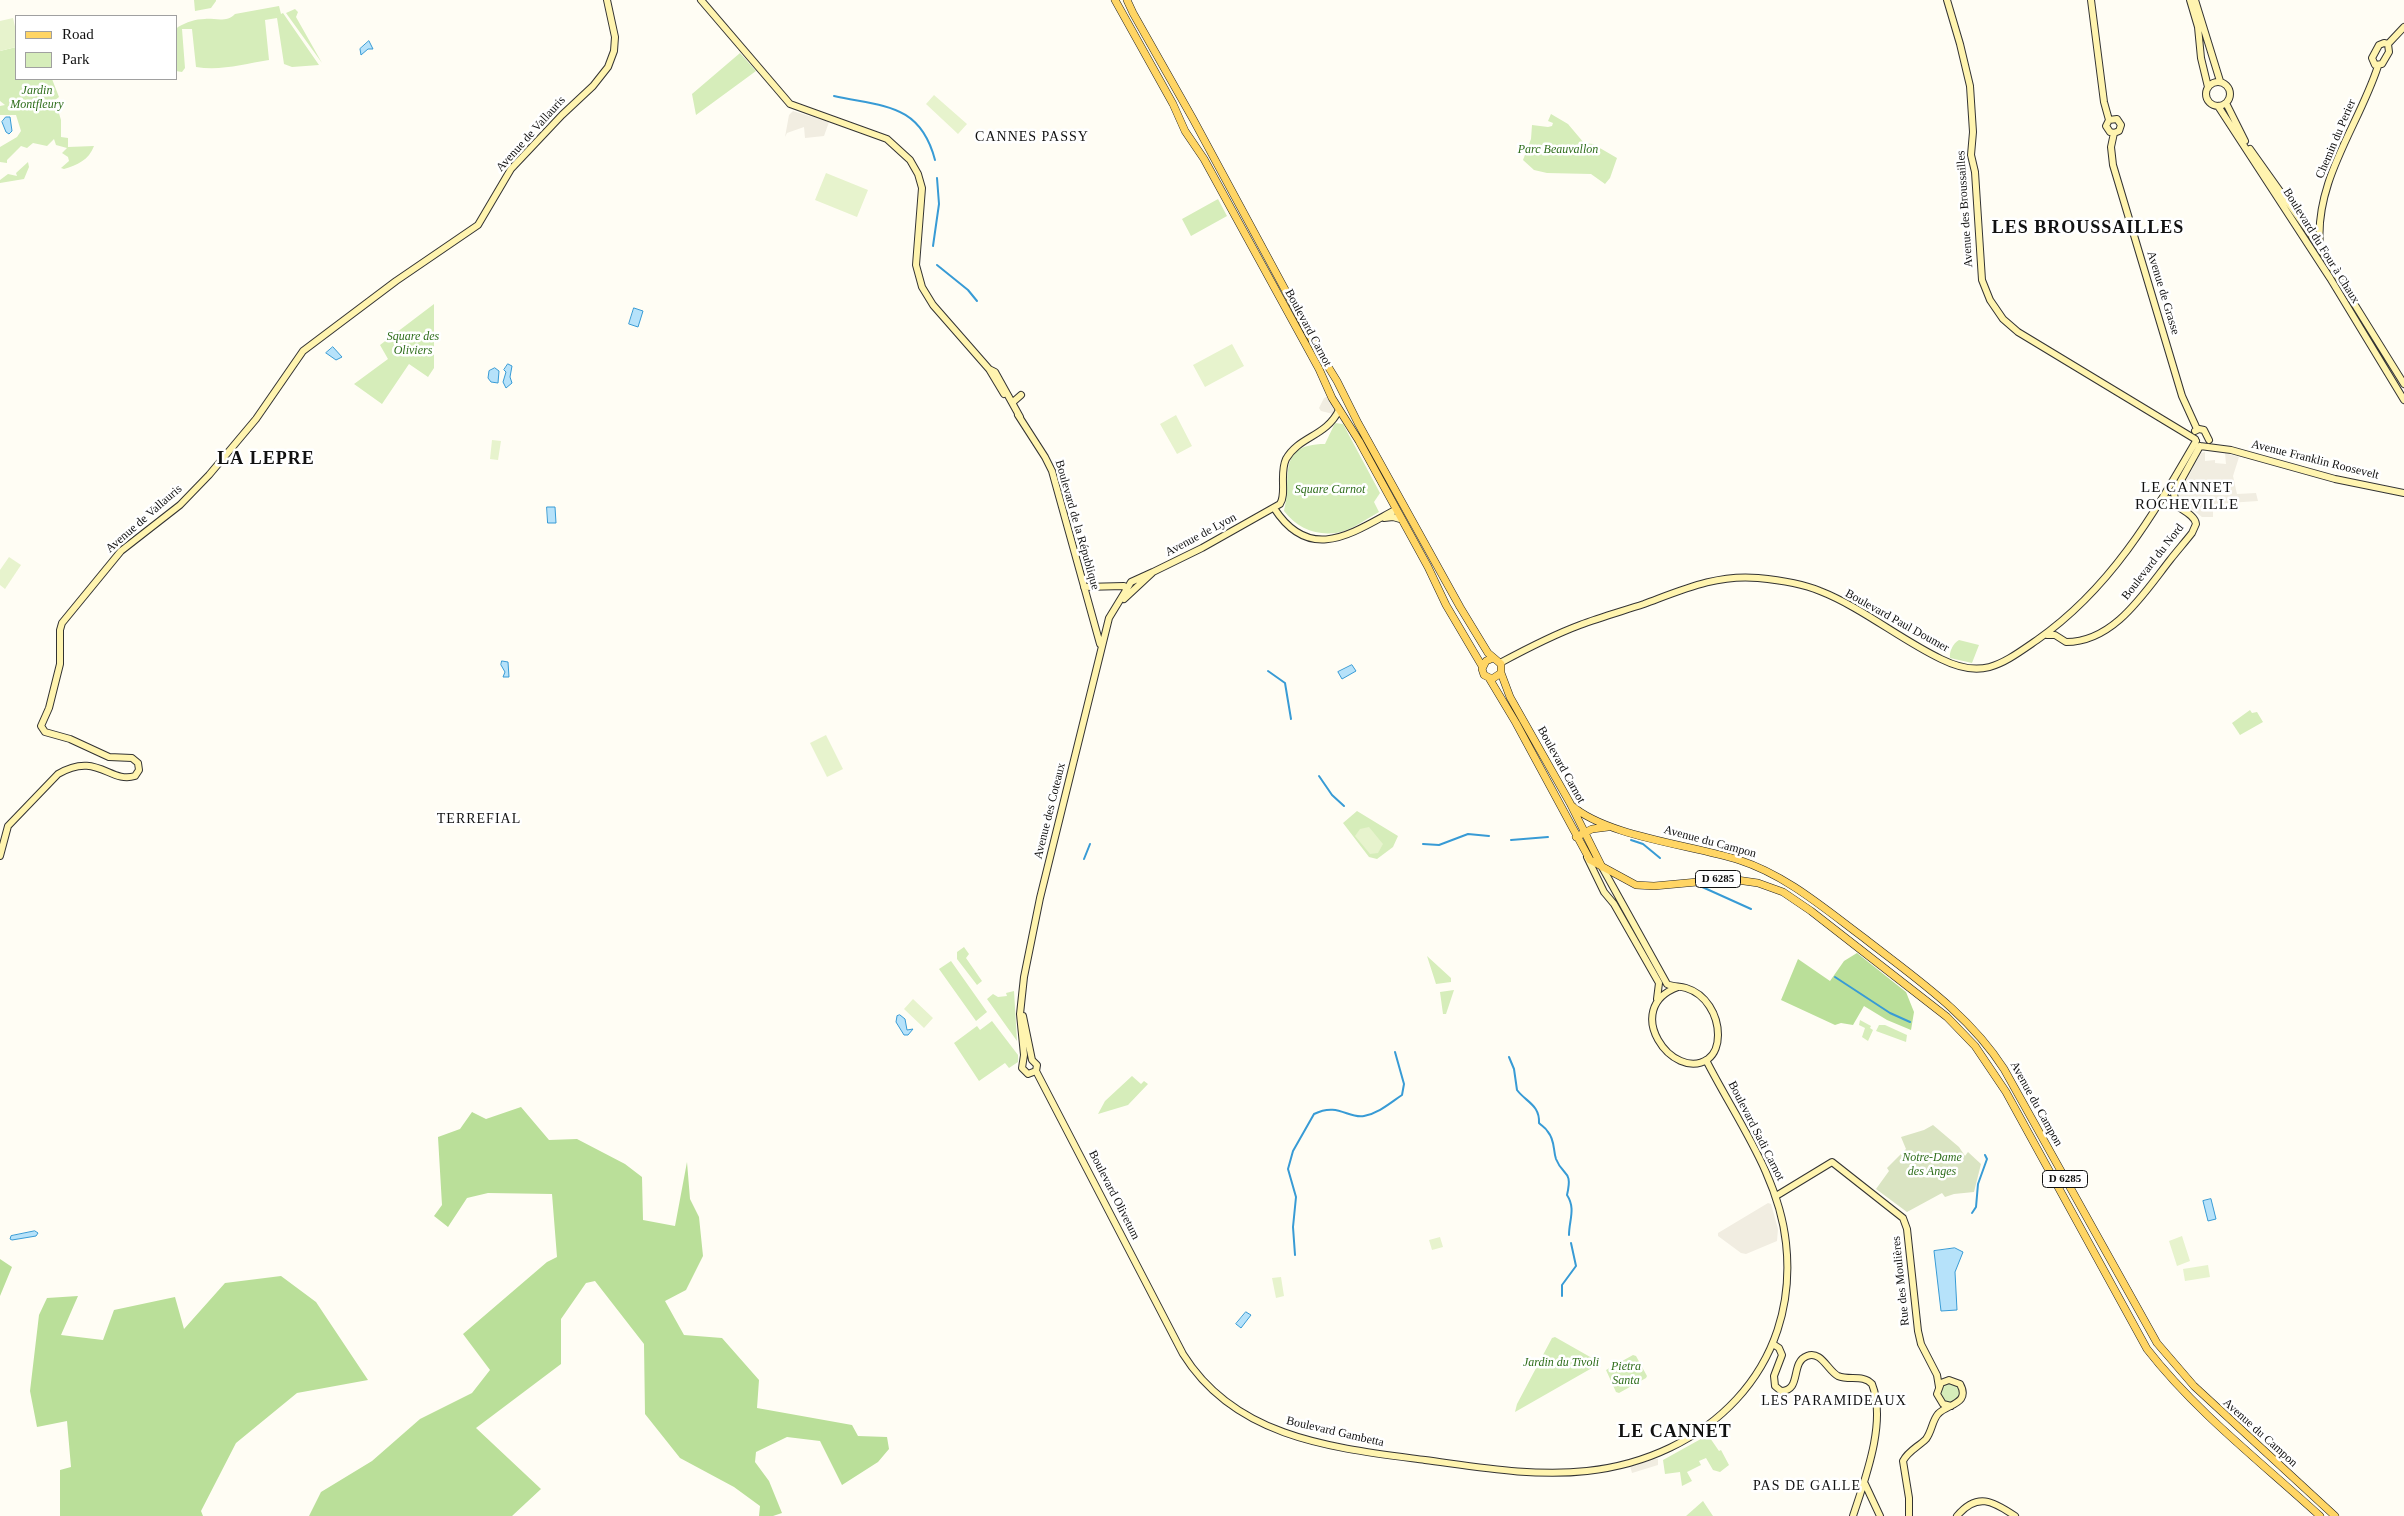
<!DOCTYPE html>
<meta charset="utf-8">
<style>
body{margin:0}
#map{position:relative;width:2404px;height:1516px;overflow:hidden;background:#fffdf4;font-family:"Times New Roman",serif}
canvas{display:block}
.legend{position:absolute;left:15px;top:15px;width:162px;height:65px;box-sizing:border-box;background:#fff;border:1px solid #a0a0a0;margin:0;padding:6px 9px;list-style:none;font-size:15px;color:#111}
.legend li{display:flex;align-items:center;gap:10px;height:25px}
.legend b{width:25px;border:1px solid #a0a0a0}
</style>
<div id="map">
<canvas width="2404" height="1516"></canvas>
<ul class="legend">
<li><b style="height:6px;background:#ffd564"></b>Road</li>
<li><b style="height:14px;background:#d6edba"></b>Park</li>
</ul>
</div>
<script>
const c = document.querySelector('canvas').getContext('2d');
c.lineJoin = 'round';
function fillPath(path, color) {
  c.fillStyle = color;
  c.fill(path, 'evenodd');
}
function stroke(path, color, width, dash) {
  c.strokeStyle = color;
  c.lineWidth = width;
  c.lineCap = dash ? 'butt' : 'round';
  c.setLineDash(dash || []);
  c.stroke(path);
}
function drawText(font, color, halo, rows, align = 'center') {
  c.font = font + ' "Times New Roman",serif';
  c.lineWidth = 5;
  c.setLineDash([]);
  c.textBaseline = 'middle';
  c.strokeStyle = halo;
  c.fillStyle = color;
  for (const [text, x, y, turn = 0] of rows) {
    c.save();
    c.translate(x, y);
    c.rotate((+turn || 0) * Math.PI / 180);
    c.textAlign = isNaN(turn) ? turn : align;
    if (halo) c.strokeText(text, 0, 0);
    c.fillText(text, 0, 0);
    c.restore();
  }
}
fillPath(new Path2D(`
 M 194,0 L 216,0 L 216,1 L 211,8 L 195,11 Z
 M 279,6 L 281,14 L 283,13 L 319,65 L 292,67 L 284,64 L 277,18 L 265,20 L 269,60 C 244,64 221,71 196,67 L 192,29 L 182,29 L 185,68 L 182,72 L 176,71 L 176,29 L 178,27 C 187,22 195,19 205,19 C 214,18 227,23 235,14 Z
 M 295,9 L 298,12 L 296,17 L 322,63 L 286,13 Z
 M 16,47 L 16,79 L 52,79 L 59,97 L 55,100 L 61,120 L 61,137 L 68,138 L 68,147 L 94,146 C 89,160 77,165 64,169 L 61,168 L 69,161 L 68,157 L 62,153 L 67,148 L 56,145 L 54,139 L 47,146 L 33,143 L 27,148 L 21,146 L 7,160 L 7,163 L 0,162 L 0,147 L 17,137 L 21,131 L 16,115 L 0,115 L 0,106 L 5,105 L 0,101 L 0,51 Z
 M 740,53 L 756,71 L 696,115 L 692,94 Z
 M 1551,114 L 1568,124 L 1584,143 L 1593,144 L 1617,158 L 1610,178 L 1605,184 L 1591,174 L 1547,173 L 1534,170 L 1523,160 L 1531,139 L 1532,125 L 1548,127 L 1552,126 L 1553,123 L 1548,121 Z
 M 28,162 L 29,167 L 24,179 L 0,183 L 0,180 L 8,174 L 17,176 L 16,173 Z
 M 1218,199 L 1227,216 L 1191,236 L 1182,219 Z
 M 434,304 L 434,368 L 428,377 L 409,364 L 382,404 L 354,384 L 388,359 L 380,345 Z
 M 1335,423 L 1343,424 L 1380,493 L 1374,502 L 1379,512 C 1368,518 1356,527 1344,531 C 1322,538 1298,530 1284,511 C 1293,481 1274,444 1325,444 Z
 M 1959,640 L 1979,645 L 1972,663 L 1950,658 C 1949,652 1953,643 1959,640 Z
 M 2250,710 L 2252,713 L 2257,712 L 2263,722 L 2240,735 L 2232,723 Z
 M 1357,811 L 1398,836 L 1393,847 L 1377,859 L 1369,857 L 1343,823 Z
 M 964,947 L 969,954 L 966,958 L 982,981 L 977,985 L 957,959 L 957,952 Z
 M 1427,956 L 1451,978 L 1451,982 L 1436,984 Z
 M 951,961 L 987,1012 L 976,1021 L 939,969 Z
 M 1454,990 L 1446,1014 L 1443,1014 L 1440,992 Z
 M 1014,991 L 1017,1041 L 987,999 L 993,994 L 998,997 L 1007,996 L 1006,993 Z
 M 1860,1020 L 1871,1026 L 1870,1028 L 1873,1030 L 1868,1041 L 1862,1037 L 1865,1028 L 1859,1025 Z
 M 992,1021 L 1018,1055 L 1018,1062 L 1009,1068 L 1005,1063 L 979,1081 L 954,1043 L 977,1026 L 980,1030 Z
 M 1879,1025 L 1885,1025 L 1907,1035 L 1906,1042 L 1876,1031 Z
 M 1132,1076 L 1141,1084 L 1144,1081 L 1148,1084 L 1128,1105 L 1098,1114 L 1105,1101 Z
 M 1555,1337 L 1599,1362 L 1599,1364 L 1515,1412 L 1517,1404 L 1552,1338 Z
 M 1633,1355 L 1636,1356 L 1647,1376 L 1646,1378 L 1619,1393 L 1616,1392 L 1606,1370 Z
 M1940 1393a10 10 0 1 1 20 0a10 10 0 1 1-20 0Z
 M 1708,1435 L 1719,1451 L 1721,1450 L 1729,1465 L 1720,1472 L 1713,1470 L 1706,1458 L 1699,1461 L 1701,1465 L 1687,1472 L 1692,1481 L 1682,1486 L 1680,1472 L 1665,1474 L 1663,1460 Z
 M 1703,1501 L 1713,1516 L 1686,1516 Z`), '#d6edba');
fillPath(new Path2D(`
 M 1857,953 L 1906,992 L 1914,1012 L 1911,1030 L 1887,1020 L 1864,1006 L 1853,1025 L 1841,1023 L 1835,1025 L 1781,1000 L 1798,959 L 1830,981 L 1844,961 Z
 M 521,1107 L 549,1140 L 577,1139 L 625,1164 L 642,1177 L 643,1220 L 675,1226 L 687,1162 L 690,1199 L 699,1217 L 703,1256 L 686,1290 L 665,1301 L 684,1335 L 722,1338 L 759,1380 L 757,1408 L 852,1425 L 858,1436 L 887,1437 L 889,1449 L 878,1462 L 842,1485 L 820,1441 L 787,1437 L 756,1452 L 755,1462 L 769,1481 L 782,1513 L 773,1516 L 759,1516 L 760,1506 L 734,1487 L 680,1458 L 645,1414 L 644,1344 L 595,1281 L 586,1283 L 561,1319 L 561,1364 L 476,1428 L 541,1489 L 512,1516 L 309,1516 L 321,1492 L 372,1461 L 420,1419 L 472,1393 L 490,1370 L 463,1334 L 547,1262 L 557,1257 L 552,1194 L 488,1193 L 467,1198 L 448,1227 L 434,1216 L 442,1205 L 438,1137 L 460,1129 L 472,1112 L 486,1119 Z
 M 0,1259 L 12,1267 L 0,1296 Z
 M 281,1276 L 316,1302 L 368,1380 L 297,1393 L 236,1443 L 201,1511 L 203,1516 L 60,1516 L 60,1470 L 71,1467 L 67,1421 L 37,1427 L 30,1391 L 39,1315 L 47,1298 L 78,1296 L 61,1335 L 103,1340 L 114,1310 L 175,1297 L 184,1329 L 225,1283 Z`), '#badf99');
fillPath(new Path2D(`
 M 1933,1125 L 1959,1147 L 1965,1156 L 1968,1152 L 1981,1164 L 1974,1192 L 1954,1194 L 1945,1197 L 1942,1193 L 1907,1212 L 1876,1189 L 1889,1171 L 1887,1168 L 1906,1149 L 1901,1137 L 1924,1130 Z`), '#dae4c2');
fillPath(new Path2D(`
 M 13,18 L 16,31 L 16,47 L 0,51 L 0,21 Z
 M 934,95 L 967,124 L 958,134 L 926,104 Z
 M 826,173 L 868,190 L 857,217 L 815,200 Z
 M 1232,344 L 1244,366 L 1205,387 L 1193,365 Z
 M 1176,415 L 1192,446 L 1177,454 L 1160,424 Z
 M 492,440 L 501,441 L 498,460 L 490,459 Z
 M 9,557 L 21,565 L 5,589 L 0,585 L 0,570 Z
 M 826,735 L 843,769 L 827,777 L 810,743 Z
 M 1369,827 L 1383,844 L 1378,853 L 1370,854 L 1355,836 L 1360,829 Z
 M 913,999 L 933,1018 L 924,1028 L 904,1009 Z
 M 2182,1236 L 2190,1261 L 2177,1266 L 2169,1241 Z
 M 1440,1237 L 1443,1247 L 1432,1250 L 1429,1240 Z
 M 2208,1265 L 2210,1277 L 2185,1281 L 2183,1269 Z
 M 1281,1277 L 1284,1296 L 1276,1298 L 1272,1278 Z`), '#e7f3cd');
fillPath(new Path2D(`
 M 793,111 L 829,122 L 824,136 L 805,138 L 804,127 L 787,133 L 785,137 L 789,115 Z
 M 1329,396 L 1336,410 L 1333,414 L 1321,411 L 1319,408 L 1324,398 Z
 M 2205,452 L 2205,461 L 2215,460 L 2215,463 L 2226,464 L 2225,453 L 2239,457 L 2233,476 L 2237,494 L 2256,493 L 2258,501 L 2213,504 L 2213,517 L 2202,517 L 2177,498 L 2201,453 ZM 2230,487 L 2230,495 L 2206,495 L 2206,488 Z
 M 1768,1203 L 1771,1204 L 1778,1229 L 1777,1241 L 1746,1254 L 1741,1253 L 1718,1236 L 1718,1233 Z
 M 1653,1458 L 1658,1459 L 1658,1465 L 1632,1473 L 1630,1466 Z`), '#f1ede1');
const water = new Path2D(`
 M 369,41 L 373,49 L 368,49 L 361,55 L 360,49 Z
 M 6,117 L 10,117 L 12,131 L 9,134 L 6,132 L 2,122 Z
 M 634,308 L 643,311 L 638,327 L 629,324 Z
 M 333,347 L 342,357 L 336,360 L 326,353 Z
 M 508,364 L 512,366 L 510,377 L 512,383 L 506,388 L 503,382 L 506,372 L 504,370 Z
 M 495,368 L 499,371 L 498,383 L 491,382 L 488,378 L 489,371 Z
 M 547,507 L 555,507 L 556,523 L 548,523 Z
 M 502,661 L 508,662 L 509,677 L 503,677 L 505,672 L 501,665 Z
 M 1352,665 L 1356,671 L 1342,679 L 1338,672 Z
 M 900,1015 L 905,1019 L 907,1030 L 913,1029 L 908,1035 L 904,1035 L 896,1022 L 897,1016 Z
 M 2211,1199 L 2216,1219 L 2208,1221 L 2203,1201 Z
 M 35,1231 L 38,1233 L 36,1236 L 12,1240 L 10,1239 L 11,1236 Z
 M 1955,1248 L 1963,1252 L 1955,1272 L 1957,1310 L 1941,1311 L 1934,1251 Z
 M 1246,1312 L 1251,1315 L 1241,1328 L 1236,1324 Z`);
fillPath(water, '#b6e2fa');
stroke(water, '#389bd5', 1);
stroke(new Path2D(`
 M 834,96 C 883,107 920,103 935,160
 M 933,246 L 939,204 L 937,178
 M 937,265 L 968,290 L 977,301
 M 1268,671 L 1285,683 L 1291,719
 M 1319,776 L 1332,795 L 1344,806
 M 1511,840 L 1548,837
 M 1631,840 L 1643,844 L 1660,858
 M 1423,844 L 1439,845 L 1468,834 L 1489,836
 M 1084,859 L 1090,844
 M 1700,886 L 1751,909
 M 1835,977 L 1890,1013 L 1910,1022
 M 1509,1057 L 1514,1069 L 1517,1090 C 1526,1102 1540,1105 1539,1123 C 1542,1126 1546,1128 1548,1132 C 1555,1140 1553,1150 1556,1159 C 1563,1177 1573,1169 1567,1195 C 1576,1209 1569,1220 1569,1235
 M 1972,1213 L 1976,1207 L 1978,1184 L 1987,1159 L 1985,1155
 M 1295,1255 L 1293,1227 L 1296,1197 L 1288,1169 L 1293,1151 L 1314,1114 C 1338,1102 1348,1119 1364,1116 C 1379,1113 1390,1103 1402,1095 L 1404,1084 L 1395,1052
 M 1562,1296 L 1562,1285 L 1576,1266 L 1571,1243`), '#389bd5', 2);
const secondary = new Path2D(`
 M 701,0 L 790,104 L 887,139 L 910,160 L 918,174 L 922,188 L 916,265 L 922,287 L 933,305 L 989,369 L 995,372 L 1020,417
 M 1947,0 L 1960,44 L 1970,86 L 1973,132 L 1971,155 L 1975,172 L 1982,280 L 1990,300 L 2003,319 L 2018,332 L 2195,439
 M 2091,0 L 2104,102 L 2109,120 L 2106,126 L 2110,132 L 2114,133
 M 2190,0 L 2198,27 L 2201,58 L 2208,87
 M 2195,0 L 2220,81
 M 2384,43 L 2388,44 L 2389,52 L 2382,64 L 2375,65 L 2372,58 L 2379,45 Z
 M 2388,44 L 2404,27
 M2206 94a12 12 0 1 1 24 0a12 12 0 1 1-24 0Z
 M 2226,103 L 2245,141
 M 2218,106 L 2330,278 L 2404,400
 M 2109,120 L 2117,119 L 2121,125 L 2119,131 L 2114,133 L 2111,147 L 2113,165 L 2182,396 L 2197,429
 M 2250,149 L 2314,239 L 2404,384
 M 2320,246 C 2314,181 2359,125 2378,66
 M 989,369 L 1004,394
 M 1013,402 L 1021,395
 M 1018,415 L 1045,457 L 1052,471 L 1100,644
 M 2195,431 L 2199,429 L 2204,430 L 2209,440
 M 2200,446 L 2231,450 L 2335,479 L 2404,493
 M 2176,506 L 2174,493 L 2200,446
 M 1274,508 C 1310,564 1352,533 1395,510
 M 1384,518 L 1393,517 L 1400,519
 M 1084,587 L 1124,586 L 1126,589
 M 1124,599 L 1153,572 L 1202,548 L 1280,504 C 1287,494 1279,474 1286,459 C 1299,436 1326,437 1339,410
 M 2047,635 L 2055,635 L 2066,642 C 2114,642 2144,593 2170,560 C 2177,551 2185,542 2192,533 L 2196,524 C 2195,513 2175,508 2169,499 L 2164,498
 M 1500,663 C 1526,649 1553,635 1580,625 C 1601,617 1623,611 1644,604 C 1682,590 1717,574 1758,578 C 1779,580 1801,583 1820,591 C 1861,607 1901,640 1941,659 C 1983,680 2002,664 2037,640 C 2110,589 2152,517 2196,441
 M 0,856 L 8,826 L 58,774 C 97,751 110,784 135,776 L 139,770 L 138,763 L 132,758 L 109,757 L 70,739 L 45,732 L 41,726 L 49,708 L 60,664 L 60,630 L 62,623 L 121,551 L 180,505 L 209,475 L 256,419 L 303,351 L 396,281 L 478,225 L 511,169 L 562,115 L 593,86 L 608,67 L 614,51 L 615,37 L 607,0
 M 1587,857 L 1604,892 L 1614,904 L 1659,983 L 1657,999
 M 1602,867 L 1667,984 C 1673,987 1679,986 1686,988 C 1706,994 1718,1015 1718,1035 C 1718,1044 1715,1054 1708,1059 C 1673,1083 1620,1008 1678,987
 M 1023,1016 L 1032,1060 L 1037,1065 L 1036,1071
 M 1036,1071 L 1183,1354 C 1236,1439 1334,1448 1425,1460 C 1478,1467 1534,1477 1587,1471 C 1706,1458 1800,1369 1786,1243 C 1779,1176 1736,1119 1706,1060
 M 1036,1071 L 1028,1074 L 1022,1068 L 1024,1055 L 1020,1014 L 1024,977 L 1040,898 L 1109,618 L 1131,582 L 1153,572
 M 1776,1196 L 1832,1162 L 1903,1218 L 1907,1229 L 1918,1331 L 1921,1344 L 1937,1375 L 1939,1387
 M 1773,1344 L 1779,1348 L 1782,1355 L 1774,1376 L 1775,1386 L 1781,1391 C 1802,1391 1790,1362 1807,1356 C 1821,1350 1828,1371 1838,1376 C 1849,1381 1863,1374 1872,1384 C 1887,1422 1865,1479 1853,1516
 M 1865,1484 L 1880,1516
 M 1909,1516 L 1909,1498 L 1903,1461 C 1908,1451 1918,1447 1926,1439 C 1932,1431 1932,1421 1938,1414 C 1947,1404 1971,1404 1960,1384 L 1949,1380 L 1941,1383 L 1937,1394 L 1943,1404 L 1951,1406
 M 1957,1516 C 1977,1492 1993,1501 2015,1516`);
const primary = new Path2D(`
 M 1115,0 L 1173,104 L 1185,131 L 1204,159 L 1319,369 L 1332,398 L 1359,441 L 1428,567 L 1446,605 L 1482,666
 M 1127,0 L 1133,13 L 1193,119 L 1316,347 L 1337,381 L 1358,423 L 1460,607 L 1488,653 L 1501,664 L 1501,673 L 1492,679 L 1484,675 L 1482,669 L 1486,661 L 1493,658
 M 1501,673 L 1510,697 L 1570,803 L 1602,867
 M 1489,678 L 1516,723 L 1590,860 L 1636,885 L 1654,886 L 1730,879 L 1758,883 L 1783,892 L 1811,911 L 1947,1017 L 1975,1046 L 2006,1092 L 2147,1349 C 2196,1412 2261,1462 2320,1516
 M 1571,805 C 1607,837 1693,845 1739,860 C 1786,875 1825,909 1864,938 C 1915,978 1969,1014 2004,1069 L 2157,1343 L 2194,1386 L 2335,1516
 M 1576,837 L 1592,829 L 1608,827`);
stroke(secondary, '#333', 8);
stroke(primary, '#222', 8);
stroke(secondary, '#fff4af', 6);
stroke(primary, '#ffd564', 7);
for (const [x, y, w] of [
 [1718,879,45],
 [2065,1179,45]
]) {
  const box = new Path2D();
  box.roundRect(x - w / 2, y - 8.5, w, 17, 4);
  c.fillStyle = '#fff';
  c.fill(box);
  stroke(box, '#111', 1);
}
drawText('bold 11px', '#111', null, [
 ["D 6285",1718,879],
 ["D 6285",2065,1179]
]);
drawText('italic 12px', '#2f6e1c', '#fff', [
 ["Jardin",37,91],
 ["Montfleury",37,105],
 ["Parc Beauvallon",1558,150],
 ["Square des",413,337],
 ["Oliviers",413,351],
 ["Square Carnot",1330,490],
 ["Notre-Dame",1932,1158],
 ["des Anges",1932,1172],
 ["Jardin du Tivoli",1561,1363],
 ["Pietra",1626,1367],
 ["Santa",1626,1381]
]);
drawText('12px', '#111', '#fff', [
 ["Avenue de Vallauris",531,134,-48],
 ["Chemin du Perier",2336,139,-67],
 ["Avenue des Broussailles",1965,209,-94],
 ["Boulevard du Four à Chaux",2321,246,58],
 ["Avenue de Grasse",2163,293,73],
 ["Boulevard Carnot",1308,328,62],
 ["Avenue Franklin Roosevelt",2315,460,14],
 ["Avenue de Vallauris",144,519,-41],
 ["Boulevard de la République",1077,525,74],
 ["Avenue de Lyon",1201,535,-28],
 ["Boulevard du Nord",2153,562,-52],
 ["Boulevard Paul Doumer",1897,621,29],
 ["Boulevard Carnot",1561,765,61],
 ["Avenue des Coteaux",1050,811,-76],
 ["Avenue du Campon",1710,842,15],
 ["Avenue du Campon",2036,1104,61],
 ["Boulevard Sadi Carnot",1756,1131,63],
 ["Boulevard Olivetum",1114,1195,63],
 ["Rue des Moulières",1901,1281,-96],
 ["Boulevard Gambetta",1335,1432,13],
 ["Avenue du Campon",2260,1433,42]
]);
c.letterSpacing = '1px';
drawText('14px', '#111', '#fff', [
 ["CANNES PASSY",1032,137],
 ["TERREFIAL",479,819],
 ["LES PARAMIDEAUX",1834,1401],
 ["PAS DE GALLE",1807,1486]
]);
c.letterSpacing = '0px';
c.letterSpacing = '1px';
drawText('15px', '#111', '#fff', [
 ["LE CANNET",2187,488],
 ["ROCHEVILLE",2187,505]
]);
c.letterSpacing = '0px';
c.letterSpacing = '1px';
drawText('bold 18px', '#111', '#fff', [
 ["LES BROUSSAILLES",2088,228],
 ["LA LEPRE",266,459],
 ["LE CANNET",1675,1432]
]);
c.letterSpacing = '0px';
</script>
